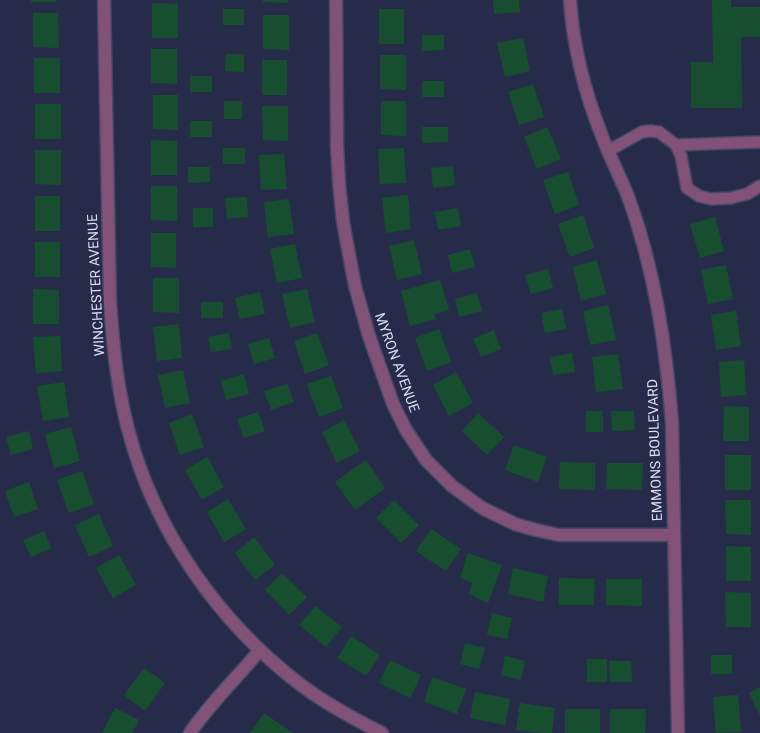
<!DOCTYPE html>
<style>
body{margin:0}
canvas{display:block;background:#272b4a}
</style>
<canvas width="760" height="733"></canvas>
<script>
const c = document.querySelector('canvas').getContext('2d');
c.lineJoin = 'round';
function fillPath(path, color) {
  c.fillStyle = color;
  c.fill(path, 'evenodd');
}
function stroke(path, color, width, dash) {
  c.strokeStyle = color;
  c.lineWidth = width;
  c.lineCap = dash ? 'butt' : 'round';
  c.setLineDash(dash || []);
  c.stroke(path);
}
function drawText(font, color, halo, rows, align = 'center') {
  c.font = font + ' Roboto,sans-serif';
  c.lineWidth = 4;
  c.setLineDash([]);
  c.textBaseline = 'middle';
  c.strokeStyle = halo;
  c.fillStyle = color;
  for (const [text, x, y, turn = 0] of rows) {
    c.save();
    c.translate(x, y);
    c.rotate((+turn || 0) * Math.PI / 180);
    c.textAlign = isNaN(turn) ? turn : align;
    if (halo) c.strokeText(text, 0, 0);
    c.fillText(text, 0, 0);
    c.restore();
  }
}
fillPath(new Path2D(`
 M 31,0 L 56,0 L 56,2 L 31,2 Z
 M 263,0 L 288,0 L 288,3 L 263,2 Z
 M 493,0 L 519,0 L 520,12 L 494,14 Z
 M 712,0 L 731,0 L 731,7 L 760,7 L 760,37 L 741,37 L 742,108 L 691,108 L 691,62 L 713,62 Z
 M 152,3 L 178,4 L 178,38 L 152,38 Z
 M 223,9 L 244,9 L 244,25 L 223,25 Z
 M 379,9 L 404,9 L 404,44 L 379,44 Z
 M 33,13 L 58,13 L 59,48 L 33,47 Z
 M 263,15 L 289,15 L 289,50 L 263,49 Z
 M 422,35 L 444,35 L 444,50 L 422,51 Z
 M 523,38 L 530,71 L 505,77 L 497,43 Z
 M 151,49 L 177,49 L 177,84 L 151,83 Z
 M 226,54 L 244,54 L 244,72 L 225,71 Z
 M 380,55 L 406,55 L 406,90 L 380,89 Z
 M 34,58 L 60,58 L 60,93 L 34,93 Z
 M 262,60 L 287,60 L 287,95 L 262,95 Z
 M 190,76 L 212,76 L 212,92 L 190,92 Z
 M 422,81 L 444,81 L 444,97 L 422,97 Z
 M 533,84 L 544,117 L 519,125 L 508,92 Z
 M 153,95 L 178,95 L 178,130 L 153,129 Z
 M 224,101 L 242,101 L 242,119 L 224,119 Z
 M 381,101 L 406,101 L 406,136 L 381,135 Z
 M 35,104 L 61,104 L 61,139 L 35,139 Z
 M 262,106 L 288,106 L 288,141 L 263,140 Z
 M 190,121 L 212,121 L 212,137 L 190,137 Z
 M 422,127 L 448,127 L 448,142 L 422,143 Z
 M 547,127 L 561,159 L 537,169 L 524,137 Z
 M 151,140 L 177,141 L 177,175 L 151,175 Z
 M 223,148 L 245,148 L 245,164 L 223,164 Z
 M 404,148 L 406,183 L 380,184 L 378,149 Z
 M 35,150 L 61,150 L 61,185 L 35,184 Z
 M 284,154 L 287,189 L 261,190 L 259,155 Z
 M 453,166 L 455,185 L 433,188 L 431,168 Z
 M 188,167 L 210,167 L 210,182 L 188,183 Z
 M 568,172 L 579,205 L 555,214 L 543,180 Z
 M 151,186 L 177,186 L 177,221 L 151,220 Z
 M 408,195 L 411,229 L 386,233 L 382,198 Z
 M 35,196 L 60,196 L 60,231 L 35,231 Z
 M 247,197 L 248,217 L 227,219 L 225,198 Z
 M 289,199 L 294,234 L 268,237 L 264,202 Z
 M 193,208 L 213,208 L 213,227 L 193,227 Z
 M 458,208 L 461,226 L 438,230 L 435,212 Z
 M 583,215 L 594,248 L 570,257 L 558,224 Z
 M 715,217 L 724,251 L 700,258 L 690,224 Z
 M 151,233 L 176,233 L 176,268 L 151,267 Z
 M 414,240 L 422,274 L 397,280 L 389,246 Z
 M 35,242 L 60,242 L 60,277 L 35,277 Z
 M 295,244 L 302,278 L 277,283 L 270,249 Z
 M 470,249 L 475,267 L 452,273 L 448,255 Z
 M 597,260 L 606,294 L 581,301 L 573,267 Z
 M 726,265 L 733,299 L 708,304 L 701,270 Z
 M 548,269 L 553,288 L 531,294 L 525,275 Z
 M 153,278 L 179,278 L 179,313 L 153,312 Z
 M 440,280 L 449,310 L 434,314 L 436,319 L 410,326 L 401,291 Z
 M 33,289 L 59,290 L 59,324 L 33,324 Z
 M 307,289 L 315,322 L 290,328 L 282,294 Z
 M 260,292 L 265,314 L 240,319 L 235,298 Z
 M 477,293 L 482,311 L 459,317 L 455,299 Z
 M 201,302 L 223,302 L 223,318 L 201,318 Z
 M 608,305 L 616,340 L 590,345 L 583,311 Z
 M 562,309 L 566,329 L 545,333 L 541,313 Z
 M 736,311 L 741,346 L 716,350 L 711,315 Z
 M 179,324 L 182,358 L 157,361 L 153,327 Z
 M 439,329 L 451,362 L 427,371 L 415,338 Z
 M 494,330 L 501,349 L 481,357 L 473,339 Z
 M 229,333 L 232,349 L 211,352 L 208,337 Z
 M 317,333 L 329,365 L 305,374 L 294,341 Z
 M 60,336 L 62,371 L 36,373 L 33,337 Z
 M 269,338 L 275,358 L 254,364 L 248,344 Z
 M 572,353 L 575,372 L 553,375 L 550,357 Z
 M 618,354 L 623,389 L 596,392 L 592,357 Z
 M 744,360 L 746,395 L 721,397 L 719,362 Z
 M 183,370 L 190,403 L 165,408 L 158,375 Z
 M 456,372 L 473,403 L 449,416 L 433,385 Z
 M 244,374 L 249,394 L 226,400 L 221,381 Z
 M 331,376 L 343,408 L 319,417 L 307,384 Z
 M 64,382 L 69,417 L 43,421 L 37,386 Z
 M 287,384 L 294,402 L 271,410 L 264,391 Z
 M 724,406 L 749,407 L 749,441 L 723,441 Z
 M 586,411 L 603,411 L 603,432 L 586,432 Z
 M 611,411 L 634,411 L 635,430 L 612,431 Z
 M 258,412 L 265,431 L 244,438 L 237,419 Z
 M 478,413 L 504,437 L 487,455 L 462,431 Z
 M 192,414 L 204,447 L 180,455 L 169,423 Z
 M 344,420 L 360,451 L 337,463 L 322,432 Z
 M 71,427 L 80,461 L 54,468 L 45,434 Z
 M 29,431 L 33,449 L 11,455 L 6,437 Z
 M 514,445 L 547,457 L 538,482 L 505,470 Z
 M 725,455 L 751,455 L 751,490 L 725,490 Z
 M 207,457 L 224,487 L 202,500 L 185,470 Z
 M 366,460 L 385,488 L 355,510 L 335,482 Z
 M 560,462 L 595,463 L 595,490 L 559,489 Z
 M 607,463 L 643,463 L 642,490 L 606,489 Z
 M 82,471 L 94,504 L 69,513 L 57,480 Z
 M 29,482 L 38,509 L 14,517 L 5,491 Z
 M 228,499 L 246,529 L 224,542 L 207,512 Z
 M 394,500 L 419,525 L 401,543 L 376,518 Z
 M 725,500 L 751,500 L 751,535 L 726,534 Z
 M 99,514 L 113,546 L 89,557 L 75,525 Z
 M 431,529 L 461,549 L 446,571 L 416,551 Z
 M 44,531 L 51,548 L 31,557 L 23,540 Z
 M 254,537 L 275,565 L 255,580 L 235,553 Z
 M 726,546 L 751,547 L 751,581 L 726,581 Z
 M 468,553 L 502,565 L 488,603 L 468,594 L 473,583 L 460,578 Z
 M 119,555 L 136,585 L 113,598 L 96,568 Z
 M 513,568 L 548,576 L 543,602 L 508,594 Z
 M 282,573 L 307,597 L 289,615 L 265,590 Z
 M 559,578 L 595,579 L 594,605 L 559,605 Z
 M 606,579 L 642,579 L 642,606 L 606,605 Z
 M 725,592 L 751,593 L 751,627 L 726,627 Z
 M 315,606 L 342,627 L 326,647 L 299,625 Z
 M 492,613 L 512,618 L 507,639 L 487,635 Z
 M 351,636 L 380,655 L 366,676 L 337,658 Z
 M 465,643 L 485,648 L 479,669 L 460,664 Z
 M 711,655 L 732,655 L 732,674 L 711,674 Z
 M 505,656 L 525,661 L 521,680 L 501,675 Z
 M 587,659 L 607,659 L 607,682 L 587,682 Z
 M 390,660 L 421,675 L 410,698 L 379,683 Z
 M 609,661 L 631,661 L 632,682 L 610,682 Z
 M 144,668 L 165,683 L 145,711 L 124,695 Z
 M 432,677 L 466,689 L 457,714 L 424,702 Z
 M 760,687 L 760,716 L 749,693 Z
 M 475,692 L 510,699 L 505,725 L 470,718 Z
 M 738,695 L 741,732 L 716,733 L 713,697 Z
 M 520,703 L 555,708 L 552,733 L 542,733 L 516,730 Z
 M 115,708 L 139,720 L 132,733 L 102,733 Z
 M 565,709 L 600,709 L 600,733 L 565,733 Z
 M 610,709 L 646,709 L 645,733 L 610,733 Z
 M 264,713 L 293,733 L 250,733 Z`), '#174e30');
const service = new Path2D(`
 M 676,145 L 760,142
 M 608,151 L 642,132 L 651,131 L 659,132 L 676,145 L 681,156 L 687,188 L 699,196 L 711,199 L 731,198 L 747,194 L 760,186`);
const minor = new Path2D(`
 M 104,0 L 110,302 C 113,345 117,387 128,429 C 154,530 218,622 301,685 C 326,704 354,719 382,733
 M 336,0 L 337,145 L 339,183 L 343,222 L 355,286 L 369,336 L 393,404 L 406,430 L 426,460 L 452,486 L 482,508 L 515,524 L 536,530 L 559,535 L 674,535
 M 190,733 C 210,703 237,678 260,650`);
const tertiary = new Path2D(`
 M 570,0 C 573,46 585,93 602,136 C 610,158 621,178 629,199 C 655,271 666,347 672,422 L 678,733`);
stroke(service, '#444865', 14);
stroke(minor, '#444865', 15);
stroke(tertiary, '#444865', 15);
stroke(service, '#825177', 11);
stroke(minor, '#825177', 12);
stroke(tertiary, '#825177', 12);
drawText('14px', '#dbdff3', '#272b4a', [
 ["WINCHESTER AVENUE",97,285,-93],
 ["MYRON AVENUE",396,363,70],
 ["EMMONS BOULEVARD",656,450,-92]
]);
</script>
